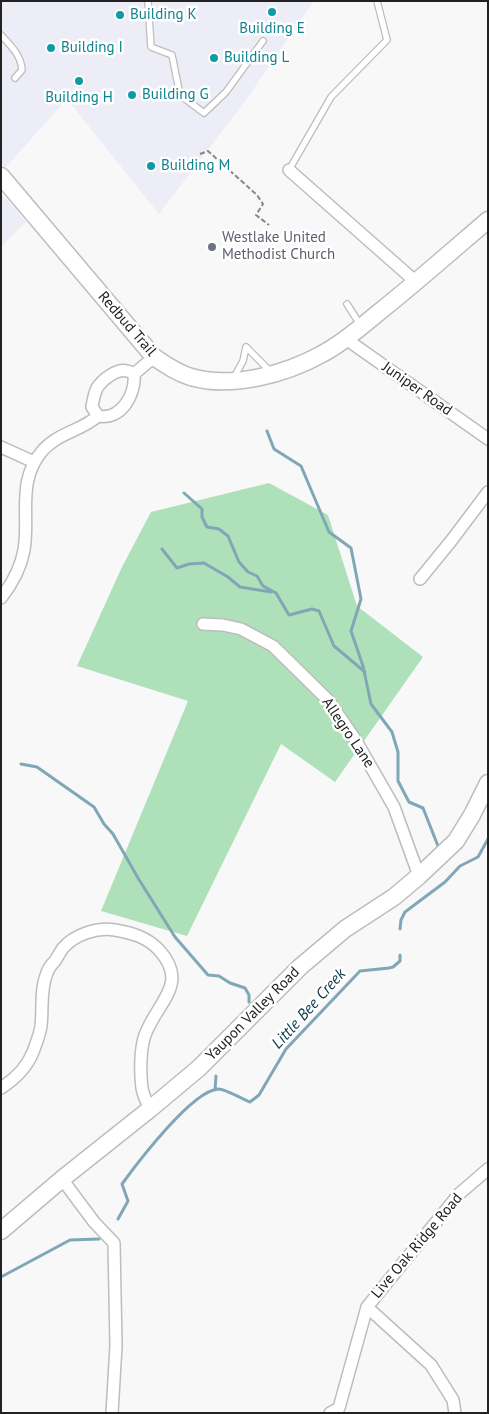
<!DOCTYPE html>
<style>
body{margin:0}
#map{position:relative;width:489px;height:1414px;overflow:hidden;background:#f8f8f9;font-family:"PT Sans",sans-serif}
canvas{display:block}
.frame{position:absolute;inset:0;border:2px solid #222;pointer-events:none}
</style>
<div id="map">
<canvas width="489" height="1414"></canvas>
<div class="frame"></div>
</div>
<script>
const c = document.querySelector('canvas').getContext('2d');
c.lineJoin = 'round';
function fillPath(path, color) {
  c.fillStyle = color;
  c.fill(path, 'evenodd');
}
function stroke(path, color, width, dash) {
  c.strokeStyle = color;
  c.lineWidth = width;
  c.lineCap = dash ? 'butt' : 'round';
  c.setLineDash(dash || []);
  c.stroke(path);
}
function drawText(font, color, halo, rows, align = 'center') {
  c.font = font + ' "PT Sans",sans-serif';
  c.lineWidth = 5;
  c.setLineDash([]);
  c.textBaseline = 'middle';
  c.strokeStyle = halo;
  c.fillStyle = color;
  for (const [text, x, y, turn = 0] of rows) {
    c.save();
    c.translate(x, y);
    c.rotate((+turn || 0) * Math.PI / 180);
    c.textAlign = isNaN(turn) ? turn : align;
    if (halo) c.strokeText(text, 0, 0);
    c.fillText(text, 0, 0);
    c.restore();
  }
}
fillPath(new Path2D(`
 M 1,1 L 314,1 L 248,97 L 159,214 L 67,99 L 5,168 L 1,163 Z
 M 1,193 L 26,222 L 1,247 Z`), '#ecedf6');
fillPath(new Path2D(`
 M 269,483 L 328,515 L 357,606 L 423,657 L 335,782 L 281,744 L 187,936 L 101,911 L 188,701 L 77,666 L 122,567 L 151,512 Z`), '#aee1b9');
stroke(new Path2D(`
 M 267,431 L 274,449 L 301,466 L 329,532 L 351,548 L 361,599 L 351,631 L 363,666 L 371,704 L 392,732 L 398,752 L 398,781 L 409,802 L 423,808 L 438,846
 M 184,493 L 202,509 L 202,517 L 207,527 L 219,529 L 228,536 L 239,562 L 248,572 L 257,576 L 263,586 L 276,593 L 289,615 L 312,609 L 319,611 L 334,646 L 365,672
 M 162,549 L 177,568 L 189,564 L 204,563 L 228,577 L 240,587 L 271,592
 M 21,764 L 37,767 L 94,807 L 104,824 L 113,834 L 138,878 L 175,937 L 208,975 L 219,976 L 230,983 L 245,988 L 249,995 L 249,1002
 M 400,929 L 401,920 L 405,912 L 445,882 L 460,866 L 478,857 L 488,839
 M 215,1090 L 216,1076
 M 118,1219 L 128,1201 L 122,1184 C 138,1162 192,1091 218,1089 C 225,1089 243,1099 250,1102 L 259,1095 L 286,1049 L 360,971 L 389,968 L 393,967 L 400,961 L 400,955
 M 1,1277 L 70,1240 L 99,1239`), '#80a7b6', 3);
const lane = new Path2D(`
 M 148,1 L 151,47 L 172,55 L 180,95 L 204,113 L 226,92 L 263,41
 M 1,35 C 11,46 21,55 22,70 L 15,78
 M 289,170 L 331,97 L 387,40 L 377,1
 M 347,304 L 361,326
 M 246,347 L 271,372
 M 233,379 L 243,361 L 246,347`);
const street = new Path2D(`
 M 289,170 L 416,282
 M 346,339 L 488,439
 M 134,374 L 154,357
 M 98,416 L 92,407 C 93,401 94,394 97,388 C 102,380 117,368 127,371 C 129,371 132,373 134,374
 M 1,447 L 34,462
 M 420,579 L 451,541 L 488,492
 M 1,598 C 12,584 21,567 24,550 C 30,515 16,481 43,450 C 58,433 81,431 98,416 C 121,421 136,394 134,374
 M 203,624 L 223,625 L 241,629 L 273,646 L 329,701 L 355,739 L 394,807 L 419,876
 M 1,1088 C 15,1079 27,1067 33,1052 C 36,1044 40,1034 41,1026 C 43,1009 40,989 47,973 C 48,969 52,964 55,961 C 58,956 60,952 63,948 C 75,934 98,927 115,930 C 132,933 147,937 159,950 C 190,984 157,1002 145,1035 C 140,1049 140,1073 142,1088 C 143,1095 147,1103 150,1109
 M 62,1179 L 94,1222 L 114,1243 L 116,1346 L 112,1413
 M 367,1307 L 431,1365 L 453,1400 L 455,1413
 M 330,1413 L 339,1408 L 367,1307 L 459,1194 L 488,1169`);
const secondary = new Path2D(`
 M 1,176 L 154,357 C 166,365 177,373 191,377 C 232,389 286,374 322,354 C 345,342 364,324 383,309 C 419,280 453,250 488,220
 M 1,1231 L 62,1179 L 150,1109 L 199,1068 L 300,967 L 345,929 L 394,897 L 419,876 L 456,841 L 472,815 L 488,783`);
stroke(lane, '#bdbdbe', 8);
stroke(street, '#bdbdbe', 14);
stroke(secondary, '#bdbdbe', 19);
stroke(new Path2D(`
 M 200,154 L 208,151 L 257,195 L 263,204 L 256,215 L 269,225
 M 208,167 L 211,170`), '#888889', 2, [5, 2.5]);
stroke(lane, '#fff', 5.5);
stroke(street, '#fff', 11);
stroke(secondary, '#fff', 16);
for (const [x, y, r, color] of [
 [272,12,5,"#0f9aa8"],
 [120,15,5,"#0f9aa8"],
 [51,48,5,"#0f9aa8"],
 [214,58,5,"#0f9aa8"],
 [79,81,5,"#0f9aa8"],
 [132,95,5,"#0f9aa8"],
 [151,166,5,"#0f9aa8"],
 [212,247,5,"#6b7280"]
]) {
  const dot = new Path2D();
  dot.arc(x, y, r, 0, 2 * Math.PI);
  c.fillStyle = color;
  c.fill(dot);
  stroke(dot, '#fff', 2);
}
drawText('15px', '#0d838f', '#fff', [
 ["Building K",130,15],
 ["Building E",272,29,"center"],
 ["Building I",61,48],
 ["Building L",224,58],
 ["Building G",142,95],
 ["Building H",79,98,"center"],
 ["Building M",161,166]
], 'left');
drawText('15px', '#5b616d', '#fff', [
 ["Westlake United",222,238],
 ["Methodist Church",222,255]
], 'left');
drawText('15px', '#222', '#fff', [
 ["Redbud Trail",127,324,49],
 ["Juniper Road",417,389,35],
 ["Allegro Lane",348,733,56],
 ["Yaupon Valley Road",253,1014,-45],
 ["Live Oak Ridge Road",417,1246,-50]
]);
drawText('italic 16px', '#083847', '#fff', [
 ["Little Bee Creek",309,1009,-48]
]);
</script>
